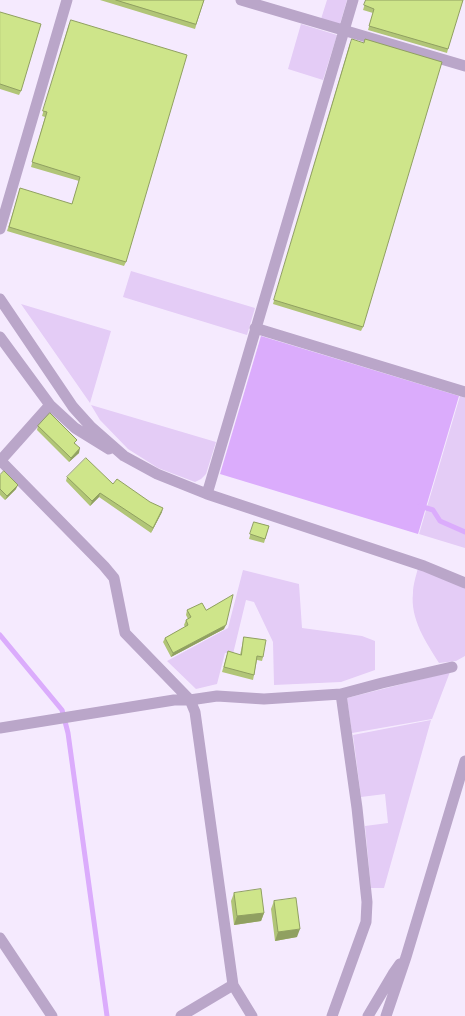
<!DOCTYPE html>
<style>
body{margin:0}
canvas{display:block;background:#f5eafe}
</style>
<canvas width="465" height="1016"></canvas>
<script>
const c = document.querySelector('canvas').getContext('2d');
c.lineJoin = 'round';
function fillPath(path, color) {
  c.fillStyle = color;
  c.fill(path, 'evenodd');
}
function stroke(path, color, width, dash) {
  c.strokeStyle = color;
  c.lineWidth = width;
  c.lineCap = dash ? 'butt' : 'round';
  c.setLineDash(dash || []);
  c.stroke(path);
}
fillPath(new Path2D(`
 M 327,0 L 347,0 L 340,24 L 321,19 Z
 M 301,24 L 337,35 L 323,80 L 288,69 Z
 M 131,271 L 255,308 L 247,335 L 123,297 Z
 M 21,304 L 111,331 L 90,403 Z
 M 460,396 L 465,398 L 465,548 L 419,534 Z
 M 91,405 L 216,442 L 206,474 L 201,479 L 195,482 L 158,468 L 128,449 L 100,420 Z
 M 418,568 L 465,588 L 465,656 L 456,661 L 439,663 C 426,642 410,619 413,593 C 413,585 416,576 418,568 Z
 M 243,570 L 299,584 L 302,628 L 362,636 L 375,641 L 375,670 L 341,682 L 274,685 L 273,642 L 254,602 L 246,600 L 233,654 L 225,653 L 217,684 L 196,689 L 167,661 L 228,628 Z
 M 450,672 L 432,719 L 352,733 L 347,698 Z
 M 431,720 L 384,888 L 371,888 L 365,826 L 388,823 L 385,794 L 361,797 L 353,735 Z`), '#e4ccf6');
fillPath(new Path2D(`
 M 261,336 L 459,396 L 418,534 L 220,474 Z`), '#dbacfc');
stroke(new Path2D(`
 M 420,506 L 433,510 L 440,521 L 465,532
 M 0,635 L 62,710 L 68,733 L 107,1016`), '#dbacfc', 5);
stroke(new Path2D(`
 M 241,0 L 465,66
 M 0,229 L 67,0
 M 0,299 L 73,407 L 91,427 L 124,456 L 157,474 L 207,494 L 424,566 L 465,583
 M 255,328 L 465,392
 M 0,337 L 50,405 L 75,428 L 109,449
 M 0,460 L 104,566 L 114,578 L 125,633 L 190,700 L 195,712 L 233,985 L 252,1016
 M 0,461 L 50,405
 M 207,494 L 353,0
 M 0,728 L 174,700 L 190,700 L 217,696 L 264,699 L 341,694 L 382,683 L 452,667
 M 0,938 L 52,1016
 M 181,1016 L 233,985
 M 332,1016 L 366,922 L 367,902 L 357,808 L 341,694
 M 368,1016 L 393,974 L 400,964
 M 386,1016 L 406,957 L 465,761`), '#baa6c9', 11);
fillPath(new Path2D(`
 M 100,0 L 204,0 L 195,29 Z
 M 366,0 L 448,49 L 447,53 L 368,30 L 373,13 L 363,10 Z
 M 0,12 L 21,91 L 19,95 L 0,89 Z
 M 69,24 L 126,262 L 124,266 L 7,231 L 19,193 L 72,204 L 79,181 L 31,167 L 45,117 L 42,116 Z
 M 350,43 L 363,327 L 361,331 L 273,304 Z
 M 38,426 L 76,444 L 79,453 L 69,462 L 37,430 Z
 M 0,475 L 16,489 L 5,500 L 0,495 Z
 M 67,477 L 113,484 L 162,512 L 151,533 L 99,497 L 90,506 L 66,481 Z
 M 254,522 L 269,526 L 264,543 L 249,539 Z
 M 187,610 L 206,610 L 224,629 L 171,657 L 163,642 L 165,638 L 185,627 L 184,625 L 186,620 L 188,619 L 186,615 Z
 M 244,637 L 263,657 L 262,661 L 257,660 L 253,680 L 222,672 L 228,651 L 240,655 L 243,641 Z
 M 234,893 L 264,913 L 261,921 L 234,925 L 231,901 Z
 M 274,901 L 297,937 L 275,941 L 271,909 Z`), '#b1c577');
fillPath(new Path2D(`
 M 80,448 L 79,453 L 69,462 L 71,458 Z
 M 18,485 L 16,489 L 5,500 L 7,496 Z
 M 100,493 L 99,497 L 90,506 L 92,501 Z
 M 163,508 L 162,512 L 151,533 L 153,528 Z
 M 226,625 L 224,629 L 171,657 L 173,653 Z
 M 264,913 L 261,921 L 234,925 L 237,916 Z
 M 300,929 L 297,937 L 275,941 L 278,932 Z`), '#90a061');
const building = new Path2D(`
 M 116,0 L 204,0 L 196,24 Z
 M 366,0 L 463,0 L 448,49 L 369,26 L 374,9 L 364,5 Z
 M 0,12 L 41,24 L 21,91 L 0,84 Z
 M 71,20 L 187,55 L 126,262 L 9,227 L 20,188 L 72,204 L 80,177 L 32,162 L 47,112 L 43,111 Z
 M 352,39 L 364,43 L 365,39 L 442,62 L 363,327 L 274,300 Z
 M 50,413 L 77,440 L 74,443 L 80,448 L 71,458 L 38,426 Z
 M 86,458 L 113,484 L 117,479 L 150,502 L 163,508 L 153,528 L 100,493 L 92,501 L 67,477 Z
 M 4,471 L 18,485 L 7,496 L 0,489 L 0,475 Z
 M 254,522 L 269,526 L 265,539 L 250,534 Z
 M 233,595 L 226,625 L 173,653 L 165,638 L 188,625 L 186,620 L 191,617 L 187,610 L 202,603 L 206,610 Z
 M 244,637 L 266,640 L 263,657 L 257,656 L 254,675 L 224,667 L 228,651 L 241,655 Z
 M 261,889 L 264,913 L 237,916 L 234,893 Z
 M 296,898 L 300,929 L 278,932 L 274,901 Z`);
fillPath(building, '#cee58a');
stroke(building, '#90a061', 1);
</script>
